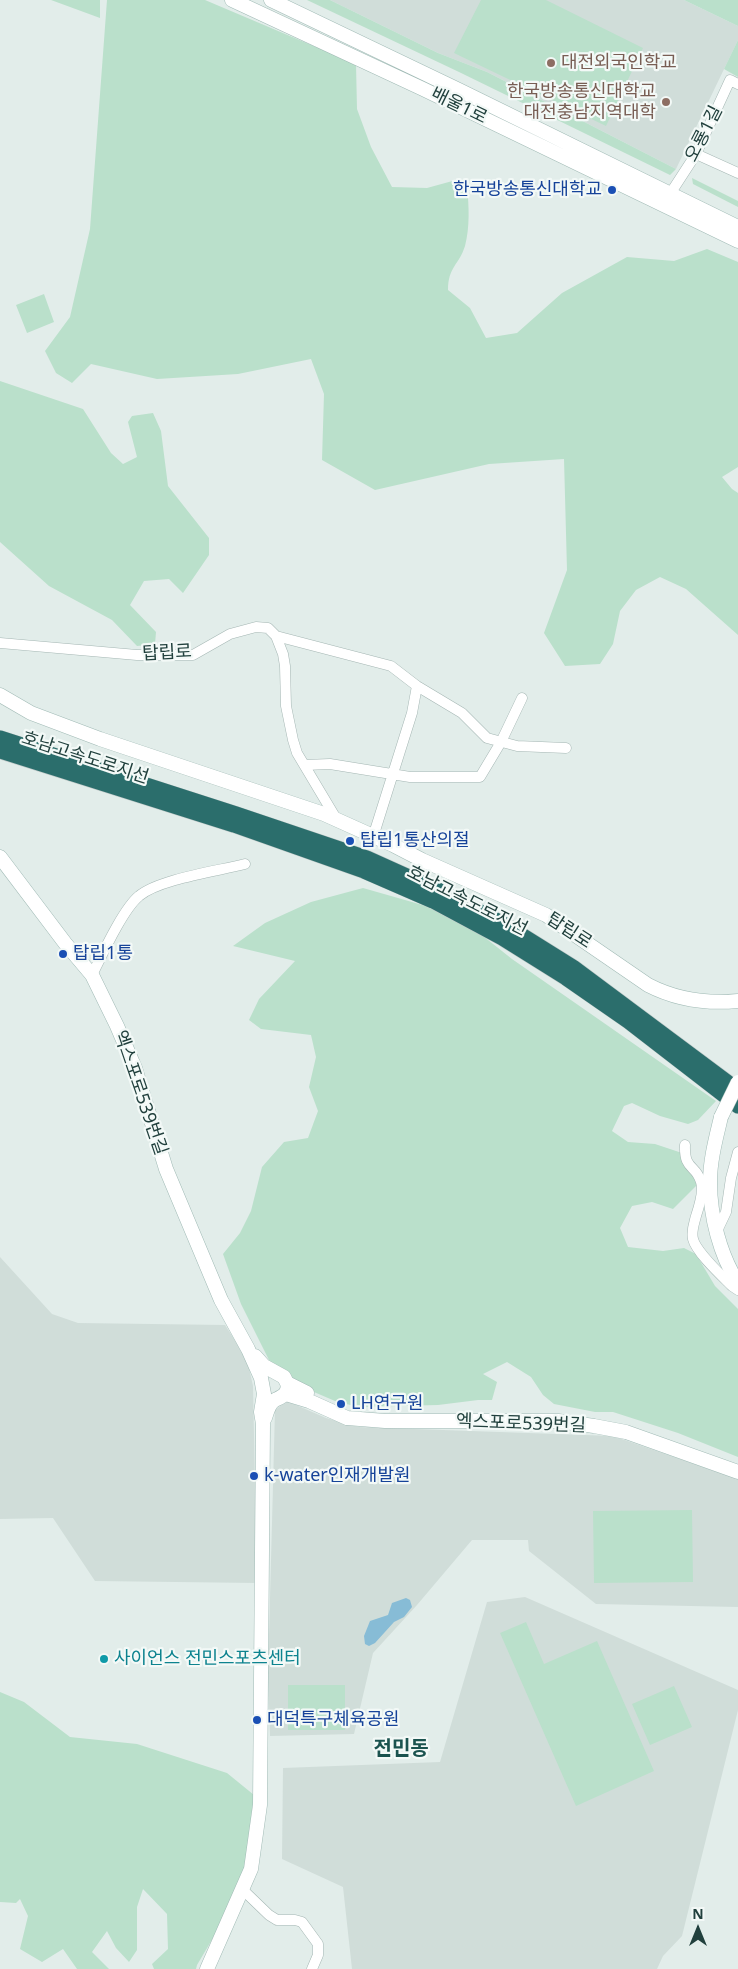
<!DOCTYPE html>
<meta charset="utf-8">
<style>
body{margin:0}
#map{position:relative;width:738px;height:1969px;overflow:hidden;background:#e2edea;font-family:"Noto Sans",sans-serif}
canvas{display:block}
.north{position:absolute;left:673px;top:1904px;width:50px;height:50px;-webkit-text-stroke:4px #f3f9f7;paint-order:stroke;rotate:0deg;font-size:14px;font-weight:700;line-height:20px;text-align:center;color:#21403d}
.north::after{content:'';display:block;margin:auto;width:18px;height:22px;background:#21403d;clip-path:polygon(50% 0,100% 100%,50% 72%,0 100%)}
</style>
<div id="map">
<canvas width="738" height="1969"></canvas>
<div class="north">N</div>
</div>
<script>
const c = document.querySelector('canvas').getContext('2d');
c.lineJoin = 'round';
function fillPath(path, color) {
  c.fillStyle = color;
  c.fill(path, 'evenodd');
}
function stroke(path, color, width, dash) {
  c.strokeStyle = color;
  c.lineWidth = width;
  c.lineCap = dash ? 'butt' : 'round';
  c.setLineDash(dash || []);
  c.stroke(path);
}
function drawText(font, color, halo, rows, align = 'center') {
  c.font = font + ' "Noto Sans","Noto Sans KR",sans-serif';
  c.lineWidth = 4.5;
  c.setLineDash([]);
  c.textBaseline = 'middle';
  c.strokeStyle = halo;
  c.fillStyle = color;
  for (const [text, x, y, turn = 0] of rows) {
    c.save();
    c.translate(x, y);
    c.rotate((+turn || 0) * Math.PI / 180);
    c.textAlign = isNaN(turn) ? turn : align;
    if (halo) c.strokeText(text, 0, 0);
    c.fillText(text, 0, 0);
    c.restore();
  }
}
fillPath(new Path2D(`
 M 330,0 L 684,0 L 738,26 L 738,40 L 676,169 L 487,72 L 438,53 Z
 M 0,1257 L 52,1314 L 78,1323 L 225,1325 L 247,1359 L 253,1386 L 257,1583 L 95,1581 L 53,1518 L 0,1519 Z
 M 287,1401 L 326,1418 L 358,1427 L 613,1436 L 738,1479 L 738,1607 L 596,1604 L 529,1551 L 528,1540 L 472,1540 L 417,1605 L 373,1653 L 354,1734 L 270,1736 L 268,1673 L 275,1410 Z
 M 525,1597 L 738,1690 L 738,1710 L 682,1936 L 663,1956 L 657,1969 L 352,1969 L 343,1887 L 282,1859 L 283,1768 L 440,1762 L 487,1602 Z`), '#d0ddd9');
fillPath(new Path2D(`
 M 51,0 L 100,0 L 100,18 Z
 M 107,0 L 205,0 L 356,64 L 357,109 L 371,147 L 392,187 L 427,188 L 456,180 L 467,187 C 469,206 470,227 465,246 C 459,265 448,267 448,290 L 470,308 L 486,338 L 517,333 L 562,293 L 627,257 L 674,261 L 707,249 L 738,262 L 738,467 L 722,477 L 732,489 L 738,493 L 738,635 L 686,589 L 660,577 L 636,590 L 620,611 L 613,644 L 600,664 L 565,666 L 544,633 L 567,570 L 564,459 L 489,464 L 375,490 L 322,460 L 324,394 L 311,359 L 238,374 L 157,379 L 91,364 L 72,383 L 56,373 L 45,351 L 70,317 L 90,229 Z
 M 307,0 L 330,0 L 438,53 L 487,72 L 676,169 L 670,175 L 459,72 Z
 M 481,0 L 546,0 L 643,48 L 606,126 L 454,53 Z
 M 684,0 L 738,0 L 738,26 Z
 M 738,40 L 738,77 L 724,69 Z
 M 692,178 L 738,201 L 738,207 L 693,184 Z
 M 44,294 L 54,322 L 27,333 L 16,305 Z
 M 0,381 L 83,409 L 111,453 L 123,464 L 137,457 L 128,422 L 132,416 L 153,413 L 161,431 L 168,486 L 209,538 L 209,555 L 183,593 L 169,579 L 144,581 L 130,605 L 156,632 L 155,644 L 137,646 L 112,620 L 49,586 L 0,542 Z
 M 363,888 L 426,906 L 483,936 L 512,959 L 716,1101 L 698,1120 L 688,1124 L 660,1116 L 632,1103 L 624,1106 L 612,1131 L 628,1142 L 655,1144 L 685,1154 L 699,1183 L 673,1209 L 652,1202 L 632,1206 L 620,1228 L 628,1247 L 663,1251 L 684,1248 L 696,1254 L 715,1286 L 738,1309 L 738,1457 L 678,1433 L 613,1412 L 595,1412 L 554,1404 L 543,1395 L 531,1377 L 507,1362 L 483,1374 L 497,1382 L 492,1400 L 478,1400 L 438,1405 L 358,1407 L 335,1401 L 293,1383 L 273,1368 L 241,1304 L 223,1254 L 240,1233 L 251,1211 L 262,1167 L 284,1142 L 308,1138 L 318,1111 L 309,1087 L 316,1057 L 311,1035 L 261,1029 L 249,1020 L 259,999 L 295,961 L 233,946 L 265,923 L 311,902 Z
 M 692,1510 L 693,1582 L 594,1583 L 593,1511 Z
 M 526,1622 L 544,1664 L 597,1641 L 654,1771 L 576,1806 L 500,1633 Z
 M 288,1685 L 345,1685 L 345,1730 L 288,1730 Z
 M 674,1686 L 692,1727 L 650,1745 L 632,1704 Z
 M 0,1692 L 24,1702 L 70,1737 L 137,1744 L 227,1773 L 254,1795 L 242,1889 L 197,1965 L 196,1969 L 154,1969 L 152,1964 L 168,1949 L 167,1914 L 143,1889 L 137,1907 L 137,1950 L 129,1962 L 116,1948 L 107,1931 L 92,1952 L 109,1969 L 77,1969 L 63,1949 L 42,1962 L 20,1949 L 28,1916 L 20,1899 L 16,1903 L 0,1902 Z`), '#bae0cb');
fillPath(new Path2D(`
 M 406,1598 L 410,1600 L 412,1607 L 404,1617 L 394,1622 L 375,1643 L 369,1646 L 365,1644 L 364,1636 L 370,1621 L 388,1615 L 392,1603 Z`), '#87bcd6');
const street = new Path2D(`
 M 696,154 L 738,173
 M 670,194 L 696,154 L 730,80 L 738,84
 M 276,636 L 391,666 L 417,686 L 462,713 L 487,738 L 517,746 L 566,748
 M 0,643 L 137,655 L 193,655 L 230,634 L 256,627 L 268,628 L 276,636 L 283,654 L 285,666 L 286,706 L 293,740 L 297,753 L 337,820
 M 305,765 L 330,764 L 410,777 L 480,777 L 501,742 L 522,698
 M 373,837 L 412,713 L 417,686
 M 92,975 C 102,955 123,909 139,896 C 159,879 218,871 245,864
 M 685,1145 C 684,1171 696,1164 701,1182 C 704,1191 699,1207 696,1216 C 694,1224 691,1231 693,1239 C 696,1252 722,1276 732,1286 L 738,1290
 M 717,1231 L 726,1212 L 731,1178 L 738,1152
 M 242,1889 L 269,1915 L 277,1920 L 295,1920 L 302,1922 L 318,1944 L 318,1955 L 312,1969`);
const secondary = new Path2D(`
 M 232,0 L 423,89 L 738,241
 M 271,0 L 459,90 L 738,227
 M 0,695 L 31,713 L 100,739 L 324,814 L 393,845 L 422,860 L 546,915 L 648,985 C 677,1000 706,1004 738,1001
 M 0,857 L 65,943 L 92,975 L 117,1026 L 135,1068 L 166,1169 L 221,1300 L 248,1349 L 261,1378 L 264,1394 L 261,1412 L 263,1424 L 260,1805 L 251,1869 L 207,1969
 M 721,1117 C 716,1138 710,1160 710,1182 C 710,1216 720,1255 738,1283
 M 255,1356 L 264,1366 L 284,1377 L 287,1383 L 307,1393
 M 286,1394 L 309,1401 L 347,1418 L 385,1421 L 558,1421 L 594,1426 L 626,1432 L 738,1472
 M 265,1418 C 267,1412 269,1403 275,1400 C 283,1396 287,1395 288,1385`);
const highway = new Path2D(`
 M 0,738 L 236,814 L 367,858 L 438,890 L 509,927 L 573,967 L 738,1090
 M 0,751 L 234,825 L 364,871 L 433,901 L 502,938 L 566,978 L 628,1021 L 738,1106`);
stroke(street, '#a4b6b3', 11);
stroke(secondary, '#a0bab5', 15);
stroke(highway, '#c1cac9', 16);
stroke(street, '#fff', 10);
stroke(secondary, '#fff', 14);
stroke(highway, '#2b6e6c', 15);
const secondaryBridge = new Path2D(`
 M 721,1117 L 738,1082`);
stroke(secondaryBridge, '#a0bab5', 15, []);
stroke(secondaryBridge, '#fff', 14);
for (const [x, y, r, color] of [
 [551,63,5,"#8d6e63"],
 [666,102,5,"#8d6e63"],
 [612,190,5,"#1a4fb4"],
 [350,841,5,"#1a4fb4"],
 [63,954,5,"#1a4fb4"],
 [341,1404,5,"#1a4fb4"],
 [254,1476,5,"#1a4fb4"],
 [104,1659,5,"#0f9aa8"],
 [257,1720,5,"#1a4fb4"]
]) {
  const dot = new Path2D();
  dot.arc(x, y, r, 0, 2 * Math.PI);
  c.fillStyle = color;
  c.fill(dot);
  stroke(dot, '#f3f9f7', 2);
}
drawText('18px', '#785e54', '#f3f9f7', [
 ["대전외국인학교",561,63],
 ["한국방송통신대학교",656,92,"right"],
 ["대전충남지역대학",656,113,"right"]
], 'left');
drawText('18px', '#21403d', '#f3f9f7', [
 ["배울1로",459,106,26],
 ["오룡1길",704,134,-63],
 ["탑립로",167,653,-3],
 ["호남고속도로지선",85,758,18],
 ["호남고속도로지선",467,901,27],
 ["탑립로",569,931,33],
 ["엑스포로539번길",140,1093,71],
 ["엑스포로539번길",521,1424,2]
]);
drawText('18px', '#164399', '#f3f9f7', [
 ["한국방송통신대학교",602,190,"right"],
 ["탑립1통산의절",360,841],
 ["탑립1통",73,954],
 ["LH연구원",351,1404],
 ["k-water인재개발원",264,1476],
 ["대덕특구체육공원",267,1720]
], 'left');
drawText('18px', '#0d838f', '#f3f9f7', [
 ["사이언스 전민스포츠센터",114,1659]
], 'left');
drawText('bold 20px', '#1b534f', '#f3f9f7', [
 ["전민동",401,1749]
]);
</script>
